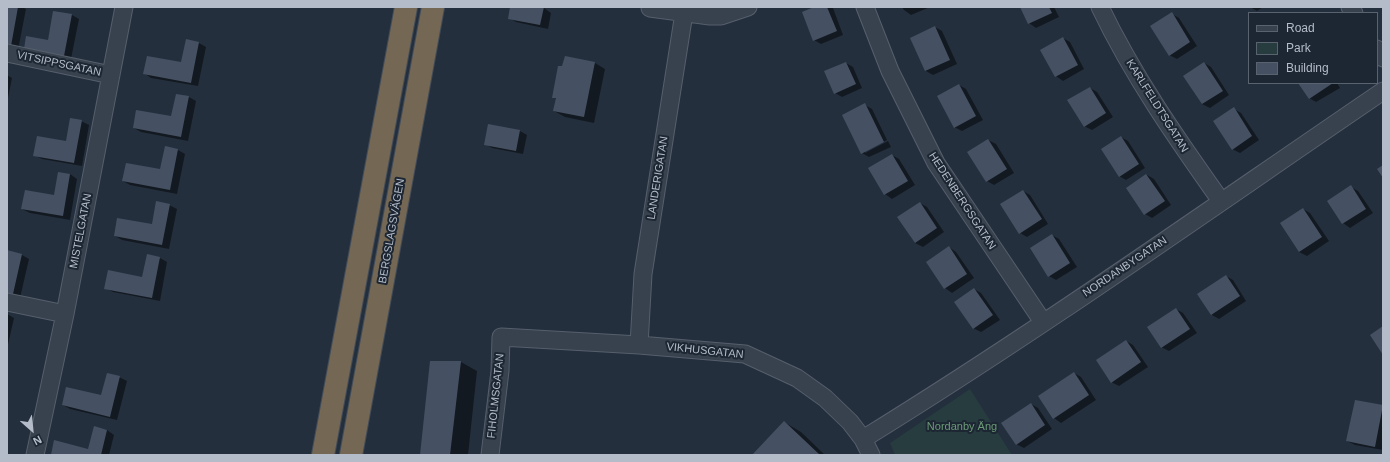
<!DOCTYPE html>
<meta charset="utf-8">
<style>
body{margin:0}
#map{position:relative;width:1390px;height:462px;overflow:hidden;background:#242f3e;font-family:Arial,sans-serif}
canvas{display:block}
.frame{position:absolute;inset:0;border:8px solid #b4bcc9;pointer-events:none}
.legend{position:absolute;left:1248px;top:12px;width:130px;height:72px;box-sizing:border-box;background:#1d2633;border:1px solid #59626f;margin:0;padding:5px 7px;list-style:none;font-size:12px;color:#b4bcc9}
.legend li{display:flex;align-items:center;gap:8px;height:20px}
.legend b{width:20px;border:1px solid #59626f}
.north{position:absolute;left:12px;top:410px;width:40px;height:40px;-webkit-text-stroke:3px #1d2633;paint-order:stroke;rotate:153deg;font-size:11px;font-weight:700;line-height:16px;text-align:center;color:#b4bcc9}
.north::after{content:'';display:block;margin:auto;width:14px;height:18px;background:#b4bcc9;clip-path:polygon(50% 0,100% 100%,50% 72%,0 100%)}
</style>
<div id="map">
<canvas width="1390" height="462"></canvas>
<div class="frame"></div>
<ul class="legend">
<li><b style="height:5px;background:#38414e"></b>Road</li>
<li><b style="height:11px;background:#263c3f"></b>Park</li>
<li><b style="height:11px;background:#455162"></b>Building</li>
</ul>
<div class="north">N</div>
</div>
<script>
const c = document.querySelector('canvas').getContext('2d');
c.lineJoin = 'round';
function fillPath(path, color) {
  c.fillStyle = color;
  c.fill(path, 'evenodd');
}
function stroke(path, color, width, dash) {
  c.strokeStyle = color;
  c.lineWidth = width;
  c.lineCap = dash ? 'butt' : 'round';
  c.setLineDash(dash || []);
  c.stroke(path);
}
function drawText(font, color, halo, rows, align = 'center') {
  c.font = font + ' Arial,sans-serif';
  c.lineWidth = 4;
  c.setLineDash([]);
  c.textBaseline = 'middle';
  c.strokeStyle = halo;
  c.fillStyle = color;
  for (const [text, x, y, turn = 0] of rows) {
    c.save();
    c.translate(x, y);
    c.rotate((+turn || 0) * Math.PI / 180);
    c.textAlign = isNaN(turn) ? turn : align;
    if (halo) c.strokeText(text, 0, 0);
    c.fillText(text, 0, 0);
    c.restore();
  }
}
fillPath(new Path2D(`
 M 970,389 L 1012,455 L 895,455 L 890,443 Z`), '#263c3f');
fillPath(new Path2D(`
 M 7,7 L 22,7 L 26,9 L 18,50 L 7,48 Z
 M 511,7 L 537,7 L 544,8 L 551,13 L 548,29 L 516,22 L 509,18 Z
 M 816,7 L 833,8 L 843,35 L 821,44 L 814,40 Z
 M 902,7 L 930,7 L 911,15 L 904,10 Z
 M 1021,7 L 1054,7 L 1059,17 L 1036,28 L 1029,23 Z
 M 1250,7 L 1263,7 L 1257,11 Z
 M 54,12 L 72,15 L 79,19 L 71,59 L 32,52 L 48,41 Z
 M 1172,14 L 1179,18 L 1197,46 L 1177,59 L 1169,55 Z
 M 935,27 L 942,31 L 957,64 L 933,75 L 926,71 L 911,38 Z
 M 1063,38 L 1070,42 L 1084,69 L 1063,81 L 1056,76 Z
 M 199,43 L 206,47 L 198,86 L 151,78 L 144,73 L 182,63 Z
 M 595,63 L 605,69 L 594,123 L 565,117 L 554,111 L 557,99 L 553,97 Z
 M 846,63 L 853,67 L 862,88 L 842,97 L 835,93 Z
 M 1204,63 L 1211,67 L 1229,95 L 1210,108 L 1202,104 Z
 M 7,75 L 12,78 L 7,103 Z
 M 1299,83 L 1337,83 L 1340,88 L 1316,102 L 1309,98 Z
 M 959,85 L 966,89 L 983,120 L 962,131 L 954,127 Z
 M 1090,88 L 1097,92 L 1113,117 L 1092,130 L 1084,126 Z
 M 189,97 L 196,101 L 188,141 L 141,132 L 134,128 L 172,117 Z
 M 865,105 L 872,109 L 887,140 L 865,151 L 865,153 L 888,141 L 891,147 L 869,157 L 862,153 Z
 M 1234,109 L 1241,113 L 1259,140 L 1240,153 L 1232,149 Z
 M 81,121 L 89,125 L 82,166 L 42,159 L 34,155 L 67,142 Z
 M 520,131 L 527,135 L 523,154 L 492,148 L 485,144 Z
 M 1121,137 L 1128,141 L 1145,168 L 1126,180 L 1119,176 Z
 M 988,140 L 996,144 L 1014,173 L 994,185 L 987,181 Z
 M 178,150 L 185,154 L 177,194 L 130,185 L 123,181 L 161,170 Z
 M 892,155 L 899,159 L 915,185 L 892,199 L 885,194 L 869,168 Z
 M 70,174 L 77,179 L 70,220 L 30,213 L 22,209 L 55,196 Z
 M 1147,175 L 1154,179 L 1171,205 L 1152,218 L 1145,214 Z
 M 1351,187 L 1358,191 L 1373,213 L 1350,228 L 1343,223 L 1329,201 Z
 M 1023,191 L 1030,195 L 1048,224 L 1027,237 L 1020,233 Z
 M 920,203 L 927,207 L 944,232 L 923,247 L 915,243 L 898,217 Z
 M 169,205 L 177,209 L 169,249 L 122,240 L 115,236 L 153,225 Z
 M 1303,209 L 1310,213 L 1329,241 L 1307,256 L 1299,252 Z
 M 1052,235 L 1059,239 L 1077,267 L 1056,280 L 1049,276 Z
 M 949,247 L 956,252 L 974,278 L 952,293 L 945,288 L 927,262 Z
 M 7,251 L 22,255 L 29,259 L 20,298 L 7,295 Z
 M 160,258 L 167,262 L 160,301 L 113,292 L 105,288 L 143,278 Z
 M 1226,276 L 1233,280 L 1246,301 L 1219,319 L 1212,315 Z
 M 974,289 L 981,293 L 1000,320 L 981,332 L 973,328 Z
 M 1176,309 L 1183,313 L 1197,333 L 1169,351 L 1161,347 Z
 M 7,314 L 14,318 L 7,349 Z
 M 1126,341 L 1133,345 L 1148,367 L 1119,386 L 1111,382 Z
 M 461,362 L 477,371 L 468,455 L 421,455 Z
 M 1074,373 L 1081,377 L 1096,400 L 1061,423 L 1054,418 Z
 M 119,377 L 127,381 L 117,420 L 70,409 L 63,405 L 102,397 Z
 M 1355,401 L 1383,406 L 1383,450 L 1355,445 L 1347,441 Z
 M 1031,404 L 1038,408 L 1052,429 L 1024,448 L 1016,444 Z
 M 784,422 L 801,432 L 825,455 L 753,455 Z
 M 95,428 L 107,430 L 114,435 L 109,455 L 52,455 L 89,450 Z`), '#0007');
fillPath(new Path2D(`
 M 7,7 L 18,7 L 11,46 L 7,45 Z
 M 510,7 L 544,7 L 540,25 L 508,19 Z
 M 814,7 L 827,7 L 837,31 L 813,41 L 802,12 Z
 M 1020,7 L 1049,7 L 1052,13 L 1028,24 Z
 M 53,11 L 72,14 L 64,56 L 24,49 L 26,36 L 48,40 Z
 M 1172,12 L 1190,42 L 1169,56 L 1150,26 Z
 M 935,26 L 950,60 L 925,71 L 910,38 Z
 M 1063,37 L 1078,65 L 1055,77 L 1040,50 Z
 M 186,39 L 199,42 L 191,83 L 143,74 L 147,56 L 181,62 Z
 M 565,56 L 595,62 L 584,117 L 553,111 L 556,98 L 552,98 L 558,66 L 562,66 Z
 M 846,62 L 856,84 L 834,94 L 824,71 Z
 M 1204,62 L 1223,91 L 1202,104 L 1183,76 Z
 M 1298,83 L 1333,83 L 1309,99 Z
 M 959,84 L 976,116 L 954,128 L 937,96 Z
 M 1090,87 L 1106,113 L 1084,127 L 1067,100 Z
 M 176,94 L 189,96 L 181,137 L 133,128 L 136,110 L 171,116 Z
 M 865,103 L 884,142 L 861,154 L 842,115 Z
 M 1234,107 L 1252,136 L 1232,150 L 1213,121 Z
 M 70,118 L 82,120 L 74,163 L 33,156 L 37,136 L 66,141 Z
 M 488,124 L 520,130 L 516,151 L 484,145 Z
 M 1121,136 L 1139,164 L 1119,177 L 1101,149 Z
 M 988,139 L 1007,169 L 986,182 L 967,152 Z
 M 165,146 L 178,149 L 170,190 L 122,181 L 126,163 L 160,169 Z
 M 892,154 L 908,181 L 884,195 L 868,168 Z
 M 1383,165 L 1383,178 L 1377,169 Z
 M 58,172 L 70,174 L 63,216 L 21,209 L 25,190 L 54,195 Z
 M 1146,174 L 1165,201 L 1144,215 L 1126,188 Z
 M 1351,185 L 1366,209 L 1342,224 L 1327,201 Z
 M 1023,190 L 1042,219 L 1019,234 L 1000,204 Z
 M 156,201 L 170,204 L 162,245 L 114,236 L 117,218 L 152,224 Z
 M 920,202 L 937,228 L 915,243 L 897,217 Z
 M 1303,208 L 1322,237 L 1299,252 L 1280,223 Z
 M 1052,234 L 1070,263 L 1048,277 L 1030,248 Z
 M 949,246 L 967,274 L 944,289 L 926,262 Z
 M 7,250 L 22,254 L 13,294 L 7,293 Z
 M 147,254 L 160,257 L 152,298 L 104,289 L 108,270 L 142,277 Z
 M 1226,275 L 1240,296 L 1211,315 L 1197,294 Z
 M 974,288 L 993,315 L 973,329 L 954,302 Z
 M 1176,308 L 1190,329 L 1161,348 L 1147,327 Z
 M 1383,326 L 1383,355 L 1370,335 Z
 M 1126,340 L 1141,362 L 1111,383 L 1096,360 Z
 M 430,361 L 461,361 L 450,455 L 420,455 Z
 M 1074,372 L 1089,395 L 1053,419 L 1038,396 Z
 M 107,373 L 120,376 L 110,417 L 62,405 L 66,387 L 101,395 Z
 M 1355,400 L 1383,405 L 1375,447 L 1346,441 Z
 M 1031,403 L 1045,425 L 1016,445 L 1001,423 Z
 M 784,421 L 820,455 L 752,455 Z
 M 94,426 L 107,430 L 101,455 L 51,455 L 54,440 L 88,449 Z`), '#455162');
const street = new Path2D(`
 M 865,7 L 890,71 L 936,163 L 1043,322
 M 1100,7 C 1133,76 1177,139 1221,201
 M 1350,7 L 1354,13
 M 650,8 L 710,16 L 721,16 L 748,7
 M 1377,49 L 1383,58
 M 7,53 L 111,75
 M 7,302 L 65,314
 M 639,345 L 643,274 L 684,13
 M 863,439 C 1040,330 1211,208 1383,91
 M 35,455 L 65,314 L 124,7
 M 490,455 L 500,371 L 501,337 L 639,345 L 745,354 L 797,378 L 825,398 L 850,422 L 863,439 L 871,455`);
const highway = new Path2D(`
 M 323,455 L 406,7
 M 351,455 L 433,7`);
stroke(street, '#565f6c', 19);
stroke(highway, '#434c59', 24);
stroke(street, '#38414e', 17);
stroke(highway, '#746855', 22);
drawText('11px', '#b4bcc9', '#1d2633', [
 ["VITSIPPSGATAN",59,64,12],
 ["KARLFELDTSGATAN",1157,106,58],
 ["LANDERIGATAN",658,178,-81],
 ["HEDENBERGSGATAN",962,201,57],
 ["MISTELGATAN",81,231,-79],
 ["BERGSLAGSVÄGEN",392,231,-80],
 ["NORDANBYGATAN",1125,267,-34],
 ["VIKHUSGATAN",705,351,6],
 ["FIHOLMSGATAN",496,396,-84]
]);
drawText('11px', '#6b9a76', '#1d2633', [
 ["Nordanby Äng",962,427]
]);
</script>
